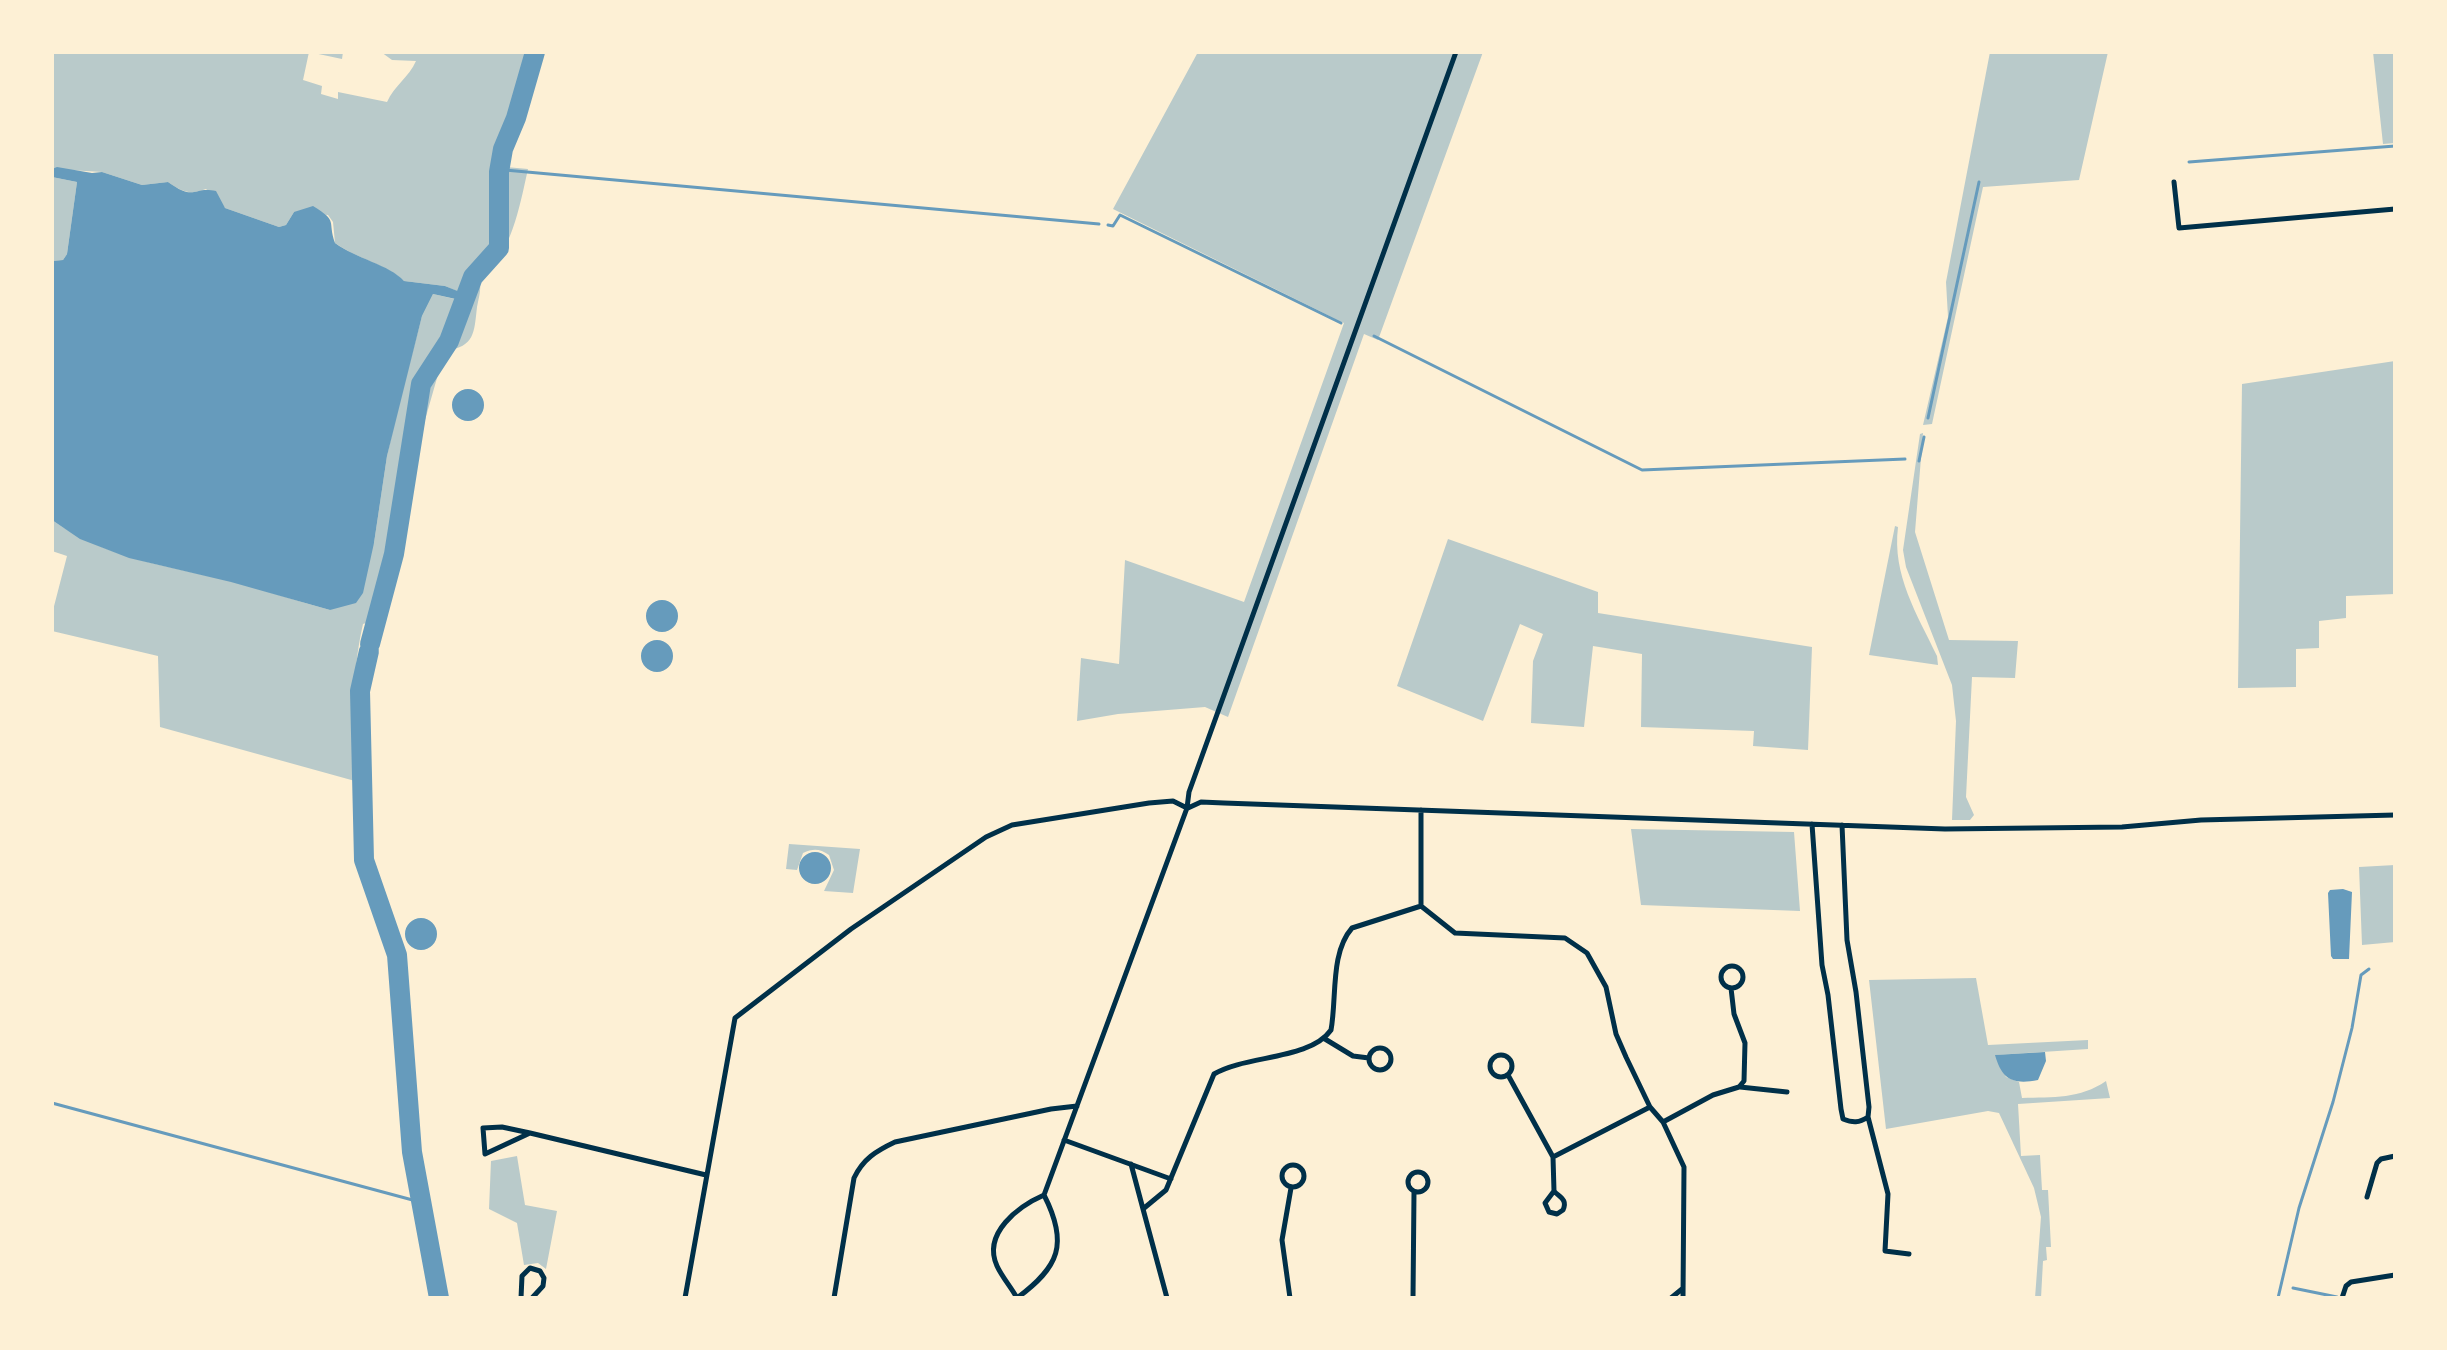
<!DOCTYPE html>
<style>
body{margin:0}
#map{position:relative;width:2447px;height:1350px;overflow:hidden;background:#fdf0d5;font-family:"Exo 2",sans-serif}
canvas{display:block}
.frame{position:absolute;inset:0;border:54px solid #fdf0d5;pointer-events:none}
</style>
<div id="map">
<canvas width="2447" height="1350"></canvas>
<div class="frame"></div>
</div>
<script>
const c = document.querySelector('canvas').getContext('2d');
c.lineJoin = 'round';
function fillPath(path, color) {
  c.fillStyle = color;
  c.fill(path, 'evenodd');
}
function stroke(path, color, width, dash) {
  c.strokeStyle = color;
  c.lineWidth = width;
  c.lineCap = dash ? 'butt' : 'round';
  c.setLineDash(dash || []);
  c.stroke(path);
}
fillPath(new Path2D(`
 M 52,52 L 343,52 L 342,59 L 309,52 L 303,80 L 322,86 L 321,94 L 338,99 L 338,92 L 387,102 C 394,86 409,77 416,61 L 392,60 L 381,52 L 529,52 L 509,129 L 516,135 L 506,167 L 528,169 C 519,209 512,252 480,280 C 481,291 479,297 477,307 C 474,333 475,346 446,351 L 443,357 L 425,420 L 402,547 L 382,618 L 363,624 C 351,676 353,727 355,781 L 160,727 L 158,656 L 52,631 L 52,614 L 67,556 L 52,551 L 52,520 C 108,559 165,565 230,581 C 264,590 297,601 330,610 L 374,543 L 387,456 L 397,411 L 422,316 L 433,294 L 459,300 L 459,292 L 445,286 L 404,281 C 391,267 354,257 335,243 L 333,222 L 328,215 L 294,212 L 286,225 L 279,227 L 225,208 L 206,189 C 190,195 182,192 168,182 L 142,185 L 102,172 L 52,169 Z
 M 1198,52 L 1483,52 L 1378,340 L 1364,334 L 1228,717 L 1205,707 L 1118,714 L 1077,721 L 1081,658 L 1119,664 L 1125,560 L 1244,602 L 1344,323 L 1113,209 Z
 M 1990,52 L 2108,52 L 2079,180 L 1983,187 L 1932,424 L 1923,425 L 1948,317 L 1946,282 Z
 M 2373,52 L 2395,52 L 2395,143 L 2383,144 Z
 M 52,177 L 77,182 L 67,254 L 63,260 L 52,261 Z
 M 2395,361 L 2395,594 L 2346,596 L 2346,618 L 2319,621 L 2319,648 L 2296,649 L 2296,687 L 2238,688 L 2242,384 Z
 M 1923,433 L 1915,532 L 1949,640 L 2018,641 L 2015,678 L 1972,677 L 1966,797 L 1974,815 L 1970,820 L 1952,820 L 1956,721 L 1952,685 L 1906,567 L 1903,550 L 1920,434 Z
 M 1895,526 L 1898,527 C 1892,575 1917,614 1937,656 L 1938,665 L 1869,655 Z
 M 1448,539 L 1598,592 L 1598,613 L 1812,647 L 1808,750 L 1753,746 L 1754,731 L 1641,727 L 1642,654 L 1593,646 L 1584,727 L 1531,723 L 1533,661 L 1543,634 L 1520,624 L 1483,721 L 1397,686 Z
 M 1631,829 L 1794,832 L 1800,911 L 1641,905 Z
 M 789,844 L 860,849 L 853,893 L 824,891 L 834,870 L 829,855 C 820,849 814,848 803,853 L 797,870 L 786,869 Z
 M 2395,865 L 2395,942 L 2362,945 L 2359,867 Z
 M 1976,978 L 1988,1045 L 2088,1040 L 2088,1049 L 1996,1055 L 2006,1077 L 2019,1082 L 2022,1098 C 2053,1097 2080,1099 2106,1081 L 2110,1098 L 2018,1104 L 2021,1156 L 2040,1155 L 2042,1190 L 2048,1190 L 2051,1247 L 2046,1247 L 2047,1260 L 2043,1261 L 2041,1298 L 2035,1298 L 2041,1217 L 2034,1188 L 1999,1113 L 1988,1111 L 1886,1129 L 1869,980 Z
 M 517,1156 L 525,1205 L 557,1211 L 546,1269 L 538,1263 L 524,1265 L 517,1223 L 489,1209 L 491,1161 Z`), '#b9caca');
fillPath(new Path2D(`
 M 57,167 L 92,173 L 102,172 L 142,185 L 168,182 C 196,202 192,186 216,191 L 225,208 L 279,227 L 286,225 L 294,212 L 313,206 C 339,222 327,220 335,243 C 355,258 390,265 404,281 L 445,286 L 460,292 L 460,300 L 433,294 L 422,316 L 387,456 L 374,543 L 363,593 L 356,603 L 330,610 L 231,582 L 129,558 L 80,539 L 52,520 L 52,261 L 63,260 L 67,254 L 77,182 L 52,177 L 52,169 Z
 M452 405a16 16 0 1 1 32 0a16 16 0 1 1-32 0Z
 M646 616a16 16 0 1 1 32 0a16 16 0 1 1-32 0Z
 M641 656a16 16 0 1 1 32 0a16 16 0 1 1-32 0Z
 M799 868a16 16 0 1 1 32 0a16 16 0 1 1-32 0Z
 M 2343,889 L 2352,892 L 2349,959 L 2333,959 L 2331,956 L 2328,893 L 2330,890 Z
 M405 934a16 16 0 1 1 32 0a16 16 0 1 1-32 0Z
 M 2045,1052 L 2046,1061 L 2038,1080 C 2012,1085 2002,1079 1995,1055 Z`), '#669bbc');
stroke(new Path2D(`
 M 2189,162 L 2395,146
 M 499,172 L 505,170 L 1099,224
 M 1108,225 L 1113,226 L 1120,215 L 1341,323
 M 1374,336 L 1642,470 L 1905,459
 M 1928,418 L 1979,182
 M 1919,461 L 1924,437
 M 52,1103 L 420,1202
 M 2293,1288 L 2337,1297
 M 2278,1298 L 2299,1208 L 2333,1102 L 2352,1028 L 2361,975 L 2369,969`), '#669bbc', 3);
stroke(new Path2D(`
 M 370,644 L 394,554 L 421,384 L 449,341 L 473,277 L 499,248 L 499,172 L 503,149 L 516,118 L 535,52
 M 369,651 L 360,691 L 364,860 L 397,955 L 412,1152 L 439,1298`), '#669bbc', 20);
stroke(new Path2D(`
 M 2174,182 L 2179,228 L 2395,209
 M 1188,808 L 1201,802 L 1224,803 L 1945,829 L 2122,827 L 2201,820 L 2395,815
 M 1421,810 L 1421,906
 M 1812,824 L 1822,965 L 1828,995 L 1841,1109 L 1843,1119 C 1853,1123 1859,1123 1868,1117 L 1869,1107 L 1856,992 L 1847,940 L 1842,825
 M 1421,906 L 1455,933 L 1565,938 L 1587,953 L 1606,987 L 1616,1034 L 1626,1057 L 1650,1107 L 1663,1122 L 1684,1167 L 1683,1298
 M1721 977a11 11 0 1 1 22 0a11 11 0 1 1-22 0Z
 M 1325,1039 L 1353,1056 L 1369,1058
 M1369 1059a11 11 0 1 1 22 0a11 11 0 1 1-22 0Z
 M1490 1066a11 11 0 1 1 22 0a11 11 0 1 1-22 0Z
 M 1508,1075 L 1553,1157 L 1650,1107
 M 1740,1087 L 1787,1092
 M 1868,1117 L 1888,1194 L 1885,1251 L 1909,1254
 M 1663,1122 L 1713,1095 L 1739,1087 L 1744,1081 L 1745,1043 L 1734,1014 L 1731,988
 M 530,1133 L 485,1154 L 483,1128 L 502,1127 L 530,1133 L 706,1175
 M 1064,1140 L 1171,1179
 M 1553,1157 L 1554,1191
 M 1131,1164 L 1143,1209 L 1166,1190 L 1214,1074 C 1246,1055 1310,1060 1331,1030 C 1337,998 1330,953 1352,928 L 1421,906
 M1282 1176a11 11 0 1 1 22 0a11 11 0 1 1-22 0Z
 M1408 1182a10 10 0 1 1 20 0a10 10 0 1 1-20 0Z
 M 1554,1191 C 1559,1197 1568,1199 1563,1210 L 1557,1214 L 1549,1212 L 1545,1203 Z
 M 2367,1197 L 2377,1163 L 2381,1159 L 2395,1156
 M 1143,1209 L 1167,1298
 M 521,1298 L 522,1276 L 530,1268 L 540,1271 L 544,1278 L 543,1286 L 532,1298
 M 685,1298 L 735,1018 L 851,929 L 986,837 L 1012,825 L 1149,803 L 1173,801 L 1187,808
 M 834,1298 L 854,1178 C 863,1159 876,1151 895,1142 L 1051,1109 L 1077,1106
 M 1017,1298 C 1059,1267 1069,1244 1044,1195 L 1187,808 L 1189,792 L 1456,52
 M 1017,1298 C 1011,1287 1002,1277 997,1266 C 982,1233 1019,1206 1044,1195
 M 1290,1298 L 1282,1240 L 1291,1188
 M 1413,1298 L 1414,1192
 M 1671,1298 L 1682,1289
 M 2342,1298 L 2346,1286 L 2351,1282 L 2395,1275`), '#003049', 5);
</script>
